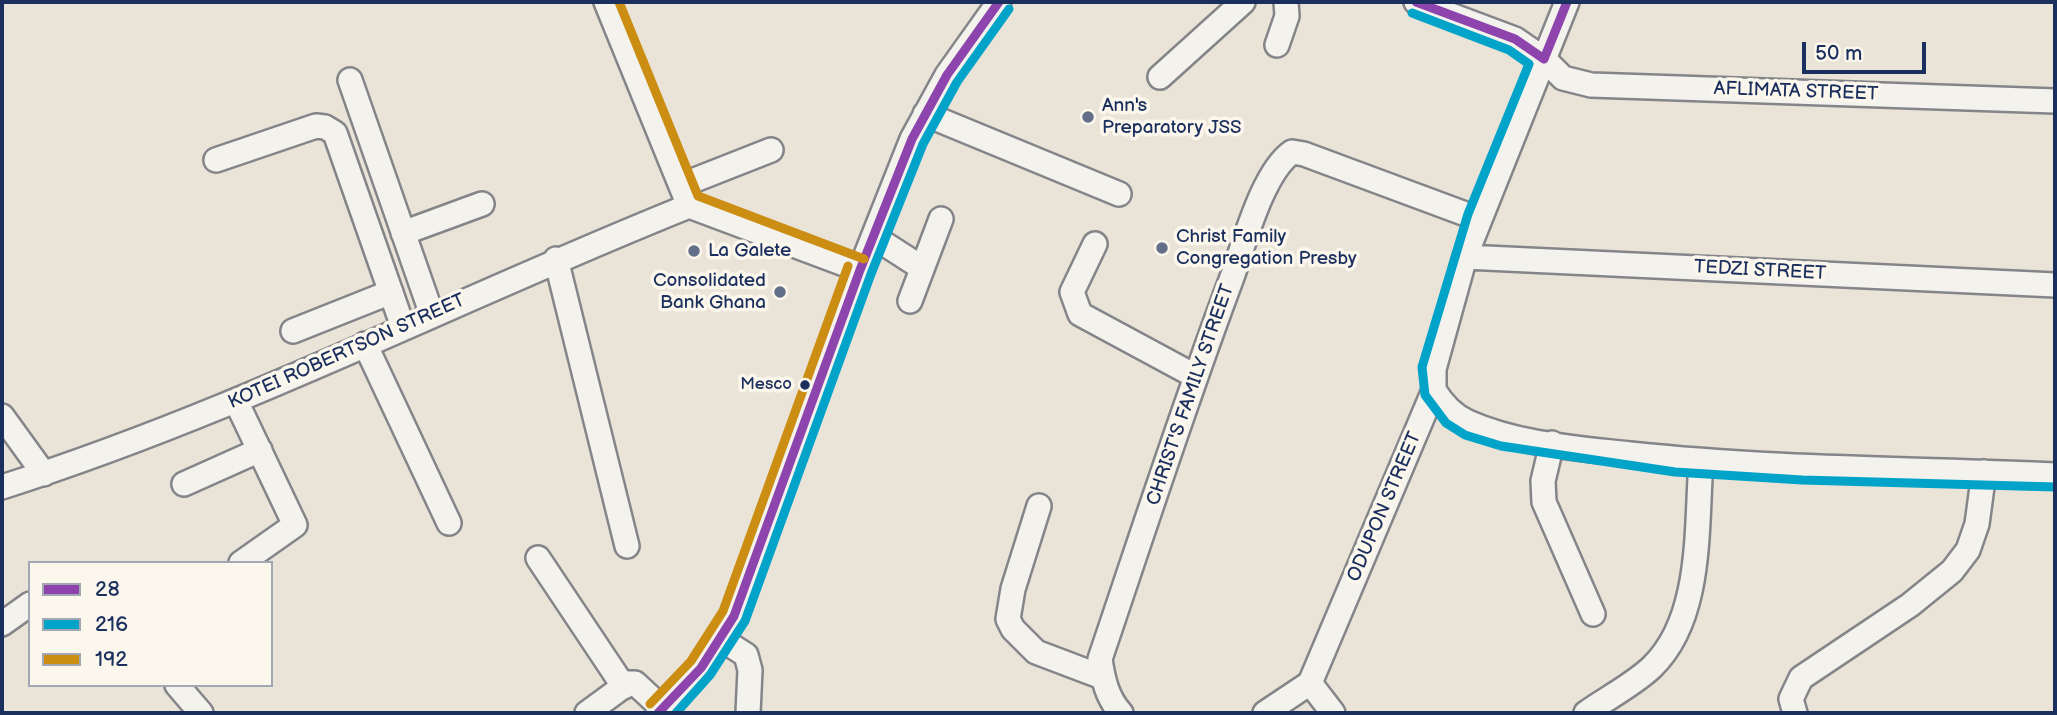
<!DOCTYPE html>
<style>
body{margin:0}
#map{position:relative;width:2057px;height:715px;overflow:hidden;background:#eae3d8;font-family:"Balsamiq Sans",sans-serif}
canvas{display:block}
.frame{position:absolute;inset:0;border:4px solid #1b2f5e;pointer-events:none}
.legend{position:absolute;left:28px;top:561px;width:245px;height:126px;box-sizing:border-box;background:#fbf7ec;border:2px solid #a1a7b3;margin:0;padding:9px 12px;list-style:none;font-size:21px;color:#1b2f5e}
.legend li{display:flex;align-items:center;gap:14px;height:35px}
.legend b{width:35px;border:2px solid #a1a7b3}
.scale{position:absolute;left:1802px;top:42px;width:124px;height:32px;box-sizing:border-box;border:4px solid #1b2f5e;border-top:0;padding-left:9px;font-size:21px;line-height:24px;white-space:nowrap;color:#1b2f5e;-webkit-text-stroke:5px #fbf7ec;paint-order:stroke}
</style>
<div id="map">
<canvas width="2057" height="715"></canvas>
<div class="frame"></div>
<ul class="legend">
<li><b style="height:9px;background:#8e44ad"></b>28</li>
<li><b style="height:9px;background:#01a3c8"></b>216</li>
<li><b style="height:9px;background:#cb8e13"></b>192</li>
</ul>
<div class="scale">50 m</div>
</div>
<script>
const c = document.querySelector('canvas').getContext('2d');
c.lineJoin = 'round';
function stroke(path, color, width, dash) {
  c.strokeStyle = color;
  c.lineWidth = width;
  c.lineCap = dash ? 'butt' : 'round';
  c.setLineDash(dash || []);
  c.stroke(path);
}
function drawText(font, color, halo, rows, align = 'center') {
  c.font = font + ' "Balsamiq Sans",sans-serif';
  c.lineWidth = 7;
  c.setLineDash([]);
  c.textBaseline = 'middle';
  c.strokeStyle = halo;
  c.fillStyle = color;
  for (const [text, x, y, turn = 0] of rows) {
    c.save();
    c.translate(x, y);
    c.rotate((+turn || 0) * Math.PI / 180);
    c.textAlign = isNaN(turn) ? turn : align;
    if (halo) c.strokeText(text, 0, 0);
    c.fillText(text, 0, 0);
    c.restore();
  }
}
const minor = new Path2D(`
 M 606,2 L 689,206 L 860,270
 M 1416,2 L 1515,39 L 1544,59 L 1563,78 L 1591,85 L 2055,101
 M 1277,45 L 1287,16 L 1286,2
 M 1160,77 L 1243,2
 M 350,80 L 432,315
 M 925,114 L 1119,194
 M 216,160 L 316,126 L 325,127 L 335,133 L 403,327
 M 682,185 L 771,150
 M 403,233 L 482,204
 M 874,237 L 922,268
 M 1095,244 L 1072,292 L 1080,314 L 1195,376
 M 1465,257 L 2055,285
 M 556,259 L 627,546
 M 910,301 L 941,219
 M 293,331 L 391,292
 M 365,344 L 449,523
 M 1434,390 C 1442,403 1454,416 1468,422 C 1517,444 1577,448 1630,454 C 1771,469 1914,469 2055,475
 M 236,401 L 295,525 L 241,563
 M 2,416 L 44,474
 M 1552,443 L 1543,481 L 1544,502 L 1593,614
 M 184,484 L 260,450
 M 2,487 C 238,412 459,298 689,206
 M 1039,506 L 1013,589 L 1008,619 L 1013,629 L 1036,652 L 1102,677
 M 538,558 L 624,687
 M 2,624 L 30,604
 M 721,639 L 746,655 L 750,670 L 748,713
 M 1310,683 L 1333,713
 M 177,685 L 201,713
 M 587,713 L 628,683 L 635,683 L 663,709
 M 658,713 C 689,688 715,651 734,616 L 860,270 L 912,139 L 947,75 L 999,2
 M 1121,713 C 1107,698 1103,679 1100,659 C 1143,532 1184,405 1231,280 C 1244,245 1262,173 1292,152 L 1304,154 L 1479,219
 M 1265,713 L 1310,683 L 1434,390 L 1434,369 L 1465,257 L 1567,2
 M 1586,713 C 1607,698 1633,685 1652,667 C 1703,618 1696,526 1701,462
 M 1795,713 L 1791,699 L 1801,678 L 1910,605 L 1952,571 L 1968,550 L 1977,524 L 1984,472`);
stroke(minor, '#848589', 28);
stroke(minor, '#f4f2ed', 23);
stroke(new Path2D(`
 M 1416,2 L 1515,39 L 1544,59
 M 1544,59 L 1567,2
 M 658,713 L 701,668 L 734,616 L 860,270 L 912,139 L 947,75 L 999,2`), '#8e44ad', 9);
stroke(new Path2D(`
 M 1412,13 L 1509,50 L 1529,64 L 1468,214 L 1422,367 L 1425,395 L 1446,423 L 1465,435 L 1501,446 L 1675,472 L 1802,480 L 2055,487
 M 676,713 L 710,675 L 745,621 L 871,274 L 923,144 L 957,82 L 1009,9`), '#01a3c8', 9);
stroke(new Path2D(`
 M 619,2 L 698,196 L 864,259
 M 650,704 L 691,661 L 723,611 L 848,266`), '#cb8e13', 9);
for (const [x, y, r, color] of [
 [1088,117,7,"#636e89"],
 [1162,248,7,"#636e89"],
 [694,251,7,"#636e89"],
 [780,292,7,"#636e89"],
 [805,385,6,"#1b2f5e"]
]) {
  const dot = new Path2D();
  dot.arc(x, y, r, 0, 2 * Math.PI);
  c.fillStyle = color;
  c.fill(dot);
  stroke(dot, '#fbf7ec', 2.5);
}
drawText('17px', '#1b2f5e', '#fbf7ec', [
 ["Mesco",792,385]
], 'right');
drawText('19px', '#1b2f5e', '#fbf7ec', [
 ["AFLIMATA STREET",1796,92,2],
 ["TEDZI STREET",1760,271,3],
 ["KOTEI ROBERTSON STREET",347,352,-24],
 ["CHRIST'S FAMILY STREET",1191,395,-71],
 ["ODUPON STREET",1385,507,-67]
]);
drawText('19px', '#1b2f5e', '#fbf7ec', [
 ["Ann's",1102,106],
 ["Preparatory JSS",1102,128],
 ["Christ Family",1176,237],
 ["Congregation Presby",1176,259],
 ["La Galete",708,251],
 ["Consolidated",766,281,"right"],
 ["Bank Ghana",766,303,"right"]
], 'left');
</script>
